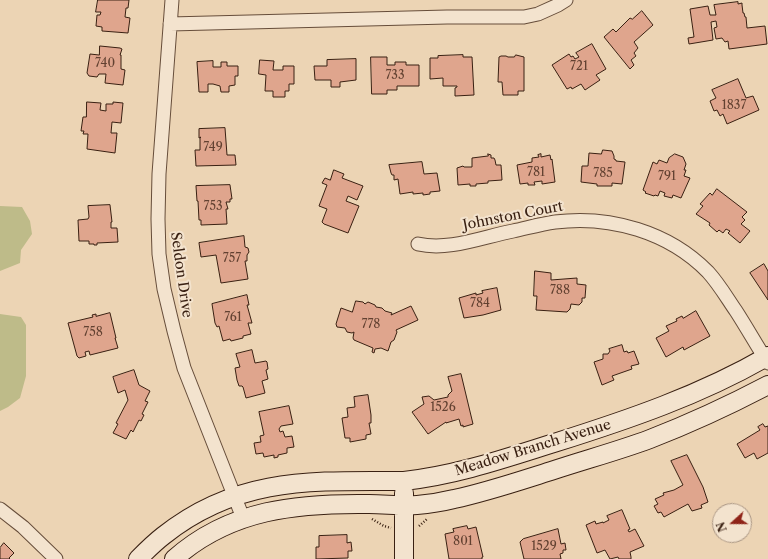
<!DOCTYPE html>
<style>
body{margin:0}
#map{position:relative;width:768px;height:559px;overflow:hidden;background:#ecd4b4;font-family:"Libre Caslon Text",serif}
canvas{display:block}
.north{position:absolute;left:712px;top:503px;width:40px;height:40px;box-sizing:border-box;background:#f3e3ce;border:1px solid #a99583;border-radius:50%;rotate:249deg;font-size:11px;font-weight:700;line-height:16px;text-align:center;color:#392012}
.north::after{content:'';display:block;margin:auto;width:14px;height:18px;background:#8f2418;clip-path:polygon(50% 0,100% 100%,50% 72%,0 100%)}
</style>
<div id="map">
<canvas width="768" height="559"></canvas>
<div class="north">N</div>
</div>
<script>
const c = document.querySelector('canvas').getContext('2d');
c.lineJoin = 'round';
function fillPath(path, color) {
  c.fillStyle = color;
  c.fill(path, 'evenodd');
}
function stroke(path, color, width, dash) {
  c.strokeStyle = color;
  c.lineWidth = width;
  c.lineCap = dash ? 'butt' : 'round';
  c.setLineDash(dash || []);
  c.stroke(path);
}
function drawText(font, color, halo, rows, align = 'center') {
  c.font = font + ' "Libre Caslon Text",serif';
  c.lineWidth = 4;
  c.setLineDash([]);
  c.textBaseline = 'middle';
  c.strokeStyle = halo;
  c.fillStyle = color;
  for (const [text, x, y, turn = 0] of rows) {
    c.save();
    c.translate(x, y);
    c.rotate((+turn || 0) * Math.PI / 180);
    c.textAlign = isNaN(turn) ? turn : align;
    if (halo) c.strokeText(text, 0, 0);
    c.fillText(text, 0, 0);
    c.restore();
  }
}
fillPath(new Path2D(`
 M 0,206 L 22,207 L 30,221 L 32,234 L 21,250 L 20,263 L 0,271 Z
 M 0,314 L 21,317 L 26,325 L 26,376 L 20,398 L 8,407 L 0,411 Z`), '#bebb89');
const building = new Path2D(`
 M 98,0 L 129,0 L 128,8 L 126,8 L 125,17 L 130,18 L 128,33 L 102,31 L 102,27 L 96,26 L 97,15 L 100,15 L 101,12 L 96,12 Z
 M 738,2 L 738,4 L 742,3 L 742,5 L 743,13 L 744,13 L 745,17 L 746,17 L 747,28 L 765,26 L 767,44 L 729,49 L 728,41 L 725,42 L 722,38 L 716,39 L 714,28 L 717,27 L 716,21 L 711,22 L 713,40 L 689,44 L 688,38 L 694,37 L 690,9 L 708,6 L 710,15 L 716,15 L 714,5 Z
 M 642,11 L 653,25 L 634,42 L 638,48 L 634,53 L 636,56 L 631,60 L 634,65 L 630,69 L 604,37 L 613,29 L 616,32 L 630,18 L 632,19 Z
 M 592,44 L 606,69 L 596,75 L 600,80 L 585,90 L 581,84 L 572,89 L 571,87 L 567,89 L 552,65 L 569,54 L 571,57 L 573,56 L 575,59 L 579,57 L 576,53 Z
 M 100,46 L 120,48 L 122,49 L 120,55 L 121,55 L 121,69 L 125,70 L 123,85 L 105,83 L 106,74 L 99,74 L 97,77 L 89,76 L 87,73 L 90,54 L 99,55 Z
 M 463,55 L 463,57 L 472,57 L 474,95 L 455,96 L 455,88 L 457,87 L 457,86 L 443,86 L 443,78 L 430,79 L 430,58 L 438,58 L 438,56 Z
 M 516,55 L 524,57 L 524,91 L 518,91 L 518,95 L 503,95 L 502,82 L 498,82 L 499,57 L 501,56 L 506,56 L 508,57 L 514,57 Z
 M 371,57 L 387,57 L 387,65 L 395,65 L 395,62 L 406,62 L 406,65 L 419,65 L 419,86 L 397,86 L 397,90 L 387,90 L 387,94 L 372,94 Z
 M 356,59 L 356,80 L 340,82 L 340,87 L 331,87 L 331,80 L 315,80 L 314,66 L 327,66 L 327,60 Z
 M 260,60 L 274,61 L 273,70 L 283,70 L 283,66 L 294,66 L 294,84 L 289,84 L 289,91 L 285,91 L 285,97 L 273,97 L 273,91 L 265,91 L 266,75 L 259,74 Z
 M 213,61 L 213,67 L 221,67 L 221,62 L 227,62 L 227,66 L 238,66 L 238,76 L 235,76 L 235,85 L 229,86 L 229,92 L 221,92 L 220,86 L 213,84 L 208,84 L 208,92 L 199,92 L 197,62 Z
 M 738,79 L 746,98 L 753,96 L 759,110 L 727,124 L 723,114 L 720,116 L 717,110 L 714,111 L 710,101 L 716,98 L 712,90 Z
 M 87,102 L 101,103 L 100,110 L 106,111 L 106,104 L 113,104 L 113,102 L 123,103 L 121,123 L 112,122 L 111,133 L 117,133 L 115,153 L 87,149 L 88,134 L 83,134 L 84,131 L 81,131 L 83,117 L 86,117 Z
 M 225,128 L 227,155 L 235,155 L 236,165 L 196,166 L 195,150 L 200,150 L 200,138 L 201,137 L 199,138 L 199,129 Z
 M 603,150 L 612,151 L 614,156 L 614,159 L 616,160 L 616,161 L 625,162 L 622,184 L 612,183 L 612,186 L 597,186 L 597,184 L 581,182 L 582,166 L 588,166 L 589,153 L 601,154 Z
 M 488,154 L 491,155 L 491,158 L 494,158 L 495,160 L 496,165 L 501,165 L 502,180 L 488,181 L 488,183 L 476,184 L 476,186 L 470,186 L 470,184 L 458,185 L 457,168 L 463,166 L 464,167 L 472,167 L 472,158 L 488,156 Z
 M 541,154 L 541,157 L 550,155 L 551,160 L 552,159 L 555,182 L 542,184 L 542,181 L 534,182 L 535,185 L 528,185 L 528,183 L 520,184 L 517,165 L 532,162 L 532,158 L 539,157 L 538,155 Z
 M 675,154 L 683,157 L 686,164 L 684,170 L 686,170 L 684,176 L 690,178 L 681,198 L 673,195 L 672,198 L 664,196 L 665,193 L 660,191 L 658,196 L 655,195 L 654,196 L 645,193 L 646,192 L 643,190 L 653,162 L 657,164 L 659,160 L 667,163 L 669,158 Z
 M 422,162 L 424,174 L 437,173 L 440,191 L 430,192 L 430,194 L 423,195 L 423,193 L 413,194 L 413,192 L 400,194 L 398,179 L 394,180 L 394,175 L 392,175 L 391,173 L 389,165 Z
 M 334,170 L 344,174 L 342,178 L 363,186 L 357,200 L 348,196 L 346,201 L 359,206 L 348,233 L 324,224 L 322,222 L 327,209 L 319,206 L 327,185 L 322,183 L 325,178 L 330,180 Z
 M 230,185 L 232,199 L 230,199 L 230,202 L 226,202 L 228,209 L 226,209 L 227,224 L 201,225 L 201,220 L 199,220 L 198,201 L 197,201 L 196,186 Z
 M 717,189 L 747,212 L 742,217 L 745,220 L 741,224 L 750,231 L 740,243 L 728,233 L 730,231 L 726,229 L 723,233 L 719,230 L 717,232 L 709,225 L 710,223 L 696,214 L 703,206 L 700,204 L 710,193 L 712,195 Z
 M 110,205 L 112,222 L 111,222 L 111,228 L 117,228 L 118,242 L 97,243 L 97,245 L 94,245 L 94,244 L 89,244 L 89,241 L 79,241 L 78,220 L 88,219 L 89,217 L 88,206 Z
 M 244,236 L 245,247 L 248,248 L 249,252 L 247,255 L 247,261 L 245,261 L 248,279 L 221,283 L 216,255 L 201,257 L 199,243 Z
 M 764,264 L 768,271 L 768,300 L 750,273 Z
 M 535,271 L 551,273 L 551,280 L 577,278 L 577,284 L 586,285 L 585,298 L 582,298 L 582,302 L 579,305 L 571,304 L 570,309 L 567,312 L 536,310 L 537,296 L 534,296 Z
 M 497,288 L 501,310 L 483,315 L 464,318 L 459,298 L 476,293 L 476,295 L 483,293 L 482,291 Z
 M 247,295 L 249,305 L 247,305 L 252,323 L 248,323 L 251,334 L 243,336 L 243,338 L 231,341 L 230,339 L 223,341 L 219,326 L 217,327 L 215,323 L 212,304 Z
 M 356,301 L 363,302 L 365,304 L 368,302 L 375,305 L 376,307 L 382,308 L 385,311 L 392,313 L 391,315 L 411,306 L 418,320 L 396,330 L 397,332 L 394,340 L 391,342 L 388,351 L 381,348 L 375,349 L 374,353 L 372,352 L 373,348 L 354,340 L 353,338 L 354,332 L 352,333 L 347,332 L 345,328 L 337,327 L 336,324 L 341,308 L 352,312 Z
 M 696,311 L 710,336 L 684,350 L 683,347 L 666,357 L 656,338 L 669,331 L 666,326 L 677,321 L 676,319 L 682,316 L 683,318 Z
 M 110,313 L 116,338 L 115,338 L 118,348 L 90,355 L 89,351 L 85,352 L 86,356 L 79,358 L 77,356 L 68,323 L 93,317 L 92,315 L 96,314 L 96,316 Z
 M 622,345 L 624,352 L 627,351 L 628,353 L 634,351 L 639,364 L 631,366 L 632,369 L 612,376 L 614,380 L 602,385 L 594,362 L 603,359 L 603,354 L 608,354 L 610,351 L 609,349 Z
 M 252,350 L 255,363 L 266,361 L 267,362 L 268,369 L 266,370 L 268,379 L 262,381 L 265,393 L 246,398 L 243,387 L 242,386 L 239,386 L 237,380 L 235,368 L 240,367 L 236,354 Z
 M 134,370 L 139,385 L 150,391 L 145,401 L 148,402 L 142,414 L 144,415 L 141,421 L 139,420 L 133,432 L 131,430 L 126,439 L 113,433 L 118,424 L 116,423 L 128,400 L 125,390 L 118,393 L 113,377 Z
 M 461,374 L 473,424 L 463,427 L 463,425 L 461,426 L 459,419 L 446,423 L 446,422 L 428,434 L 412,412 L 424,404 L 422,397 L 429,396 L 434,400 L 448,397 L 448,395 L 452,391 L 448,377 Z
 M 368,395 L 371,415 L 371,423 L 369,423 L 371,434 L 366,435 L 366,439 L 350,442 L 350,438 L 345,438 L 342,418 L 348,417 L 347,408 L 355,407 L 354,397 Z
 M 289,406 L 293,424 L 281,426 L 279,429 L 280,432 L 283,431 L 285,437 L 292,436 L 294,447 L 287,448 L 287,453 L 278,455 L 278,457 L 274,458 L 274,455 L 264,457 L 263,453 L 256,454 L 254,443 L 261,442 L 260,436 L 264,435 L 259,412 Z
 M 763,424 L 765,427 L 768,426 L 768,453 L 757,459 L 754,453 L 745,458 L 737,444 L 760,430 L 758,427 Z
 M 687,455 L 703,487 L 708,502 L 701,505 L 702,508 L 692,511 L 688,504 L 664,517 L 661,512 L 658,513 L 654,506 L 658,504 L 655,499 L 664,495 L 663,493 L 674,490 L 683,485 L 671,461 Z
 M 622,510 L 630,529 L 628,530 L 629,532 L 635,529 L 644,546 L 630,552 L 631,557 L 631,559 L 619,559 L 618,557 L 610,559 L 605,550 L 597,553 L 586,525 L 595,521 L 596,524 L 603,522 L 603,523 L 609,520 L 607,516 Z
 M 467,526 L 468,529 L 476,527 L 483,557 L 482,557 L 482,559 L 449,559 L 445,534 L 454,532 L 453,529 Z
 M 558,529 L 561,544 L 565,543 L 566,550 L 563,550 L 563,553 L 560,554 L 561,559 L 524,559 L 520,542 L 523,539 Z
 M 347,535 L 347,543 L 351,542 L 352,551 L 348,551 L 348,558 L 316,559 L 316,547 L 319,547 L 319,536 Z
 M 4,543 L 14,553 L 9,558 L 10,559 L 0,559 L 0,548 Z`);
fillPath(building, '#dfa58d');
stroke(building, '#392012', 1);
const street = new Path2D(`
 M 172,0 L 159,174 L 158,219 L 159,254 L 164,289 L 174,331 L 184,368 L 243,518
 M 170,24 L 447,17 L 524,17 L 538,14 L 558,5 L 566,0
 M 418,244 C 449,251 482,237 513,231 C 527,228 541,224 555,222 C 610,215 669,232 708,272 C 719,284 727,298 736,311 C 747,328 757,346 768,363
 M 0,509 L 23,527 L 56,559`);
const secondary = new Path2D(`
 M 404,493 L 404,559
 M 138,559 C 146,551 154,543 163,536 C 238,476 313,481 404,481 C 457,475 503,459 554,443 C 627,420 701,395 768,356
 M 174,559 C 230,509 298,503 369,504 C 385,504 401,506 417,505 C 429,504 442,502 454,499 C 487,492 519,481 551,471 C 584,460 618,451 650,439 C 691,423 730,405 768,385`);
stroke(street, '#664d3a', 15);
stroke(secondary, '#392012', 20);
stroke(new Path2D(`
 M 372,519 L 384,526 L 391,528
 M 419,526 L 427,519`), '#392012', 2.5, [1, 2]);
stroke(street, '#f3e3ce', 13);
stroke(secondary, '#f3e3ce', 18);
drawText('12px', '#624131', null, [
 ["740",105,64],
 ["721",579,67],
 ["733",395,76],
 ["1837",734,106],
 ["749",213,148],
 ["781",536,173],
 ["785",603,174],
 ["791",667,177],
 ["753",213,207],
 ["757",232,259],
 ["788",560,291],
 ["784",480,304],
 ["761",233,318],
 ["778",371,325],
 ["758",93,333],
 ["1526",443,408],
 ["801",463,542],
 ["1529",544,547]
]);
drawText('14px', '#392012', '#f3e3ce', [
 ["Johnston Court",513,216,-11],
 ["Seldon Drive",181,275,82],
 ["Meadow Branch Avenue",533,448,-17]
]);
</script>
